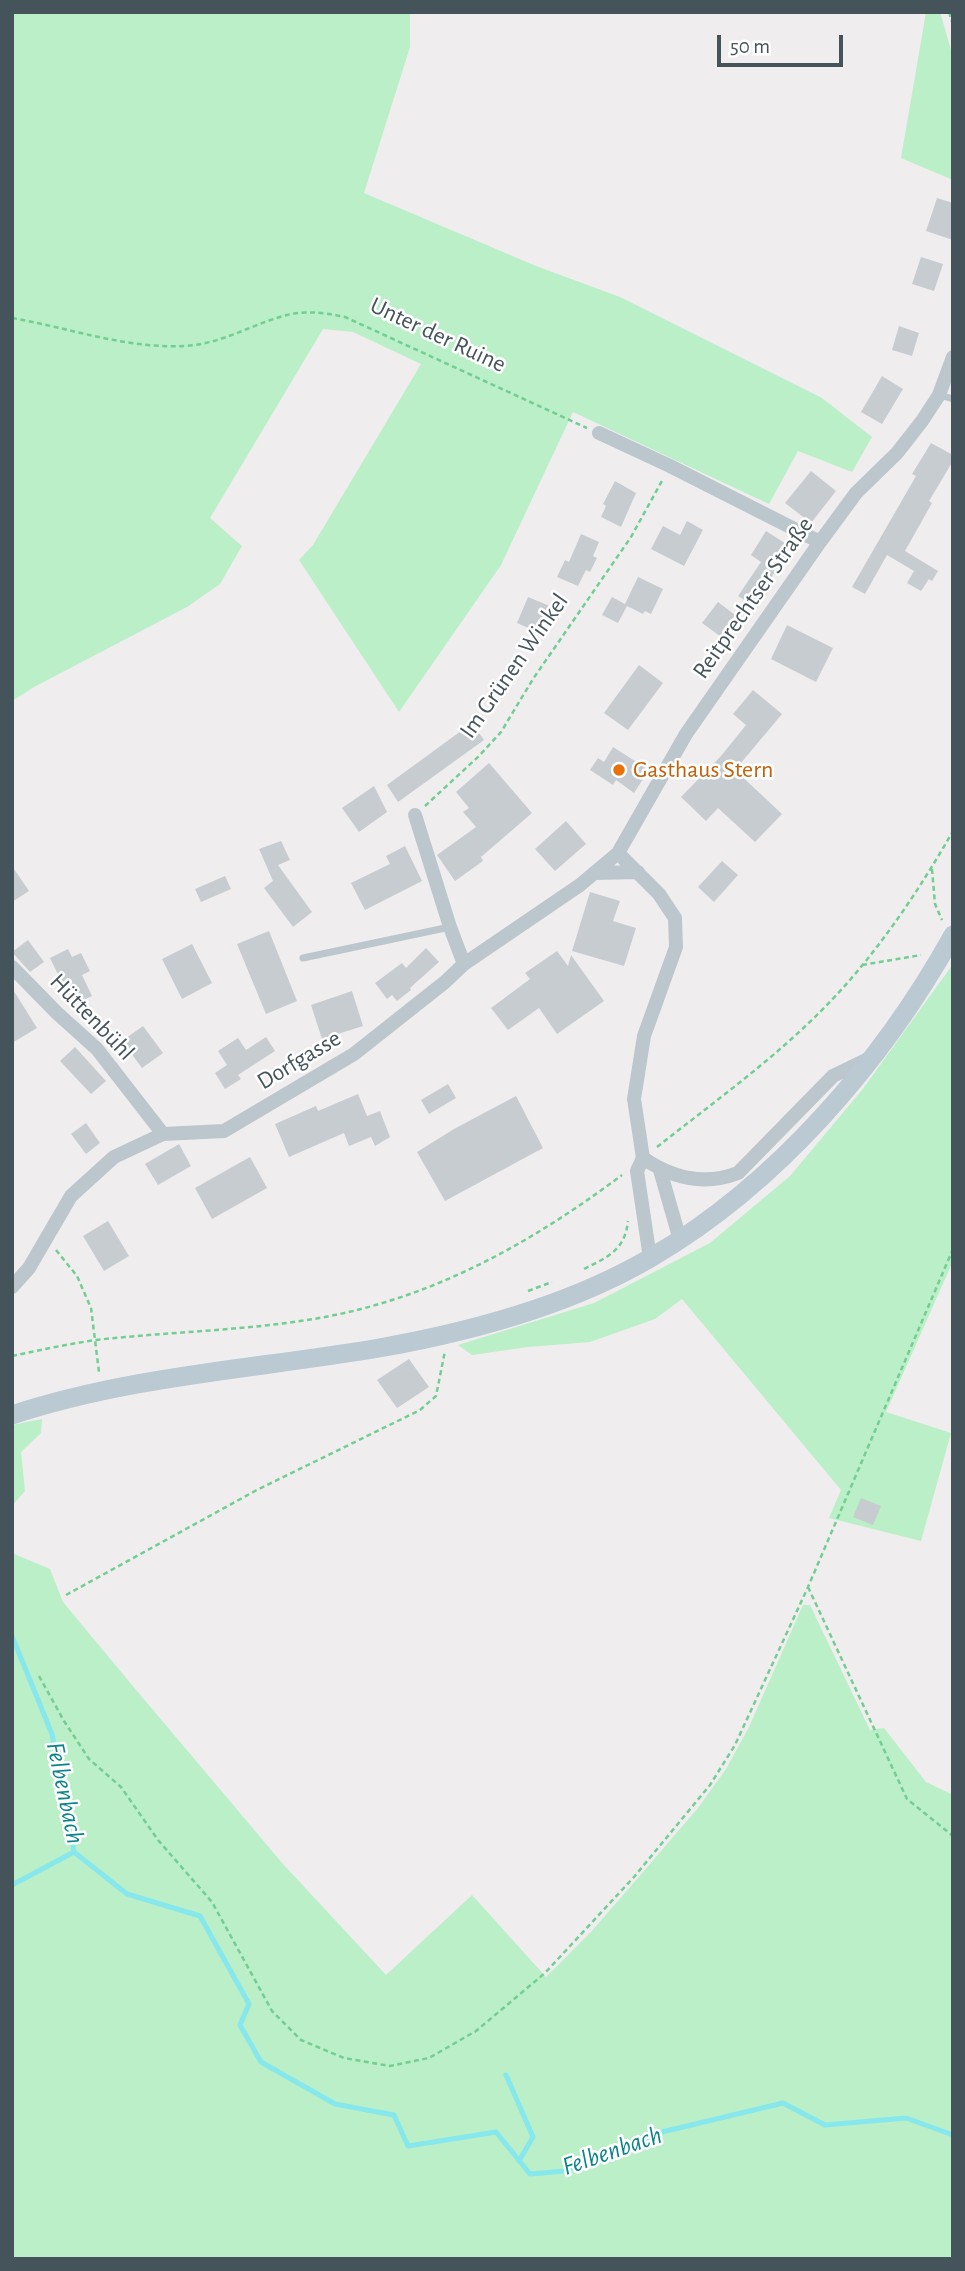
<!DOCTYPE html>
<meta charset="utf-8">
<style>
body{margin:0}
#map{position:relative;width:965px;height:2271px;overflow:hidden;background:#f0edee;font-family:"Alegreya Sans",sans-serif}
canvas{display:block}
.frame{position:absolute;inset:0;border:14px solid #45545b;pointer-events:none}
.scale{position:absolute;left:717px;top:35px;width:126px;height:32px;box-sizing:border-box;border:4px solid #45545b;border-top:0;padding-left:9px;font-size:21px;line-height:24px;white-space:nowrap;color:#45545b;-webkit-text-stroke:5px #fff;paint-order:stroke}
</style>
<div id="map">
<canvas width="965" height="2271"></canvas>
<div class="frame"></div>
<div class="scale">50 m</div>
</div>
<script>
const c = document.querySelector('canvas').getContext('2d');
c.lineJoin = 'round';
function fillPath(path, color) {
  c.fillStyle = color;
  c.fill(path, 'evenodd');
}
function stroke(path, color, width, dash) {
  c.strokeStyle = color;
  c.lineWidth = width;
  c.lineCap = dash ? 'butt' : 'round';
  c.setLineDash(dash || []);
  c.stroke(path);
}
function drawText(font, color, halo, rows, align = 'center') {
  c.font = font + ' "Alegreya Sans",sans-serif';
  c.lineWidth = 5;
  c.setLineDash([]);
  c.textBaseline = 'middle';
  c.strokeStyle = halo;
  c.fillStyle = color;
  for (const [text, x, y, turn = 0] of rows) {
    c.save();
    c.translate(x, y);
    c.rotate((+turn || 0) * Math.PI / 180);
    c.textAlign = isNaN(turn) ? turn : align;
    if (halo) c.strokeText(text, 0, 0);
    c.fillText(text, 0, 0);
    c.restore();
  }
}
fillPath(new Path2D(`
 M 12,12 L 410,12 L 410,47 L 364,193 L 536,266 L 620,297 L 822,398 L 872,437 L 852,472 L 798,451 L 769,504 L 573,412 L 501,565 L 399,712 L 299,560 L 313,545 L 421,364 L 353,332 L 323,329 L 210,518 L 242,546 L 220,584 L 187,607 L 34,687 L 12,701 Z
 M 926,12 L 940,12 L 953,57 L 953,180 L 901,158 Z
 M 953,964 L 953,1261 L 886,1412 L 951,1433 L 921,1541 L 829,1518 L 841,1490 L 682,1299 L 655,1319 L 590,1342 L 528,1347 L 472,1355 L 458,1345 L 594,1303 L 710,1243 L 790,1176 L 862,1090 Z
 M 42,1419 L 41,1433 L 21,1452 L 25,1491 L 12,1506 L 12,1425 Z
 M 12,1553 L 50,1569 L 63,1602 L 137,1691 L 283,1864 L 386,1975 L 472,1895 L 546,1977 L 591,1932 L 637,1879 L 698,1808 L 726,1769 L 749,1727 L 803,1605 L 810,1605 L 870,1730 L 884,1728 L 926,1782 L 953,1795 L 953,2259 L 12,2259 Z`), '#baefc7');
stroke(new Path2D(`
 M 12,1636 L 52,1734 L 74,1852 L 127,1894 L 200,1916 L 249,2004 L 240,2025 L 261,2062 L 335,2104 L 394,2115 L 408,2146 L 496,2132 L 530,2174 L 565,2171 L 662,2132 L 783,2103 L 825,2125 L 906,2118 L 953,2135
 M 12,1885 L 74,1852
 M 506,2075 L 533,2137 L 519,2161`), '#86e7ed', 5);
fillPath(new Path2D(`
 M 937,198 L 953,203 L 953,240 L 926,231 Z
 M 921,257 L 943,264 L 934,291 L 912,284 Z
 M 899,326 L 919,333 L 912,356 L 892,350 Z
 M 882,376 L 903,389 L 882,424 L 861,412 Z
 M 931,443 L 953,455 L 953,461 L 929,501 L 932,503 L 905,551 L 938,571 L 932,581 L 929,579 L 921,591 L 907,583 L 914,571 L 887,555 L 865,594 L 852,587 L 916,476 L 912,474 Z
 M 811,471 L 836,491 L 811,523 L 785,503 Z
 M 615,481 L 636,493 L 621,527 L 601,517 L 606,506 L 603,504 Z
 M 687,521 L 703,530 L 684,566 L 651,549 L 663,526 L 680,535 Z
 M 766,531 L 791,547 L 767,584 L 771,587 L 757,608 L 738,596 L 761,562 L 751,555 Z
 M 581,534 L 599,542 L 593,556 L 597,558 L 590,572 L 586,570 L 578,586 L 557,577 L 565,560 L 569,562 Z
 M 638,577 L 663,589 L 651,614 L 645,611 L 643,614 L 627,606 L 618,623 L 602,615 L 612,597 L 625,604 Z
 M 528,597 L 552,607 L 540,633 L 517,623 Z
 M 718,602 L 735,615 L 720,636 L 702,623 Z
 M 787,625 L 833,648 L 816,682 L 771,659 Z
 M 639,665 L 663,683 L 628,730 L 604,713 Z
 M 753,690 L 782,714 L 735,770 L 782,814 L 755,842 L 718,808 L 706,821 L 681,797 L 721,756 L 746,725 L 733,714 Z
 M 472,723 L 484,740 L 398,802 L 387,785 Z
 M 613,747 L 649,770 L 634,793 L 616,780 L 613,785 L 590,770 L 598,758 L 604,762 Z
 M 489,763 L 532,813 L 481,857 L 483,861 L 455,881 L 437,855 L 476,827 L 463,812 L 469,808 L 456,792 Z
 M 374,786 L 387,812 L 359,832 L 342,808 Z
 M 566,821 L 586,844 L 555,871 L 535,849 Z
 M 281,841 L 290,860 L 278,865 L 312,912 L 293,927 L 264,888 L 273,881 L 259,849 Z
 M 405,846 L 422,881 L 365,910 L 351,883 L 390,864 L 386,856 Z
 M 722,861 L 738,875 L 714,902 L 698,887 Z
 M 12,866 L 29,891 L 12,902 Z
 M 225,876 L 231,889 L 201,902 L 195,889 Z
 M 590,892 L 620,901 L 613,921 L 636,928 L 624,966 L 572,951 Z
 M 269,931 L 297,1001 L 266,1014 L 237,944 Z
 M 28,940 L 44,962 L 30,972 L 12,952 Z
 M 192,944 L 212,983 L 182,999 L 162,959 Z
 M 426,948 L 439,962 L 410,988 L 411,990 L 397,1001 L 392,995 L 387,999 L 375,983 L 402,963 L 406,968 Z
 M 68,949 L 72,957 L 81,953 L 90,971 L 82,975 L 92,996 L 73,1005 L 50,958 Z
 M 557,951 L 568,966 L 571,955 L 604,1001 L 557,1034 L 539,1008 L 508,1030 L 491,1008 L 530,979 L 525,973 Z
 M 12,988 L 37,1028 L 12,1043 Z
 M 352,991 L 363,1026 L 322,1039 L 311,1005 Z
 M 143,1026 L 163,1053 L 142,1068 L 122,1041 Z
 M 266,1037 L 275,1051 L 238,1075 L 241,1079 L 225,1089 L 215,1073 L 227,1065 L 218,1051 L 238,1038 L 246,1050 Z
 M 75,1047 L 106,1081 L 91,1094 L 60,1061 Z
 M 448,1084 L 456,1098 L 429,1114 L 421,1100 Z
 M 358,1094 L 367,1116 L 380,1111 L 390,1137 L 375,1146 L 371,1137 L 349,1146 L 344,1133 L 289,1157 L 275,1124 L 316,1106 L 318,1111 Z
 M 516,1096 L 543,1148 L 445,1201 L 417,1152 L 454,1129 Z
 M 86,1123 L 100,1143 L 86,1154 L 71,1134 Z
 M 179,1144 L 191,1166 L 158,1185 L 145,1164 Z
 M 250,1157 L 267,1188 L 212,1219 L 195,1188 Z
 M 108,1221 L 129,1256 L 104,1271 L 83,1236 Z
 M 409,1359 L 429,1387 L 397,1408 L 377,1380 Z
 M 861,1498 L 881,1506 L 873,1525 L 853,1517 Z`), '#c7ccd0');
stroke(new Path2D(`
 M 949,12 L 953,25
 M 12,318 C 70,328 126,349 185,346 C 222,344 252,324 287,315 C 307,310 325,313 345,317 L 587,428
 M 425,806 L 479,756 L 501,732 L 533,679 L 631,537 L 663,479
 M 932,869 L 935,904 L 942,920
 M 862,965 L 921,955
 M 657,1147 C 714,1102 774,1059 825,1007 C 875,956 917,894 953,831
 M 56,1250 L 77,1276 L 91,1308 L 99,1372
 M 584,1269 C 608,1257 625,1250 628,1221
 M 528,1291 L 552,1282
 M 12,1356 C 40,1350 68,1344 96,1340 C 166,1332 237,1331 307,1320 C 426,1302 527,1246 622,1175
 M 808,1587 L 907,1799 L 953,1836
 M 66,1595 L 255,1491 L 420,1410 L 436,1396 L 445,1351
 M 39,1676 L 64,1721 L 89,1759 L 121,1787 L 158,1840 L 212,1902 L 272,2011 L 301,2040 L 344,2058 L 390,2066 L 429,2058 L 476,2031 L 545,1973 L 634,1877 L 710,1785 L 735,1745 L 808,1587 L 953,1249`), '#72ce93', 2.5, [5, 3.5]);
stroke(new Path2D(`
 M 940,395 L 953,399
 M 303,958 L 450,927`), '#bbc7cd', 7);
stroke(new Path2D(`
 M 599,433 L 670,466 L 820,542
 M 415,815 L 450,927 L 464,964
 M 618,853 L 659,894 L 675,918 L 676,947 L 644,1036 L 634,1099 L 643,1158
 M 594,873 L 638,872
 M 12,967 L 57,1013 L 97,1049 L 163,1134
 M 643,1158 C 672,1178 704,1186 738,1173 L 833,1076 L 870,1058
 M 643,1158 L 637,1171 L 650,1258
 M 660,1170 L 680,1240
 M 12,1287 L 29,1268 L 71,1196 L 114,1157 L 163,1134 L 224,1131 L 354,1054 L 445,982 L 464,964 L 580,885 L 618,853 L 686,734 L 820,542 L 856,493 L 897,453 L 922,421 L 939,395 L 953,357`), '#bbc7cd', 14);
stroke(new Path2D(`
 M 12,1415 C 130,1376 256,1369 379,1348 C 470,1332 571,1305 652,1257 C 777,1184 883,1061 953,935`), '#bac9d2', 19);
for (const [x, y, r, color] of [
 [619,770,7,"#e8710a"]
]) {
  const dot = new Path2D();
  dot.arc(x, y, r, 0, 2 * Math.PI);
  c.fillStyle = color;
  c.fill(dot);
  stroke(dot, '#fff', 2.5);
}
drawText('24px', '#45545b', '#fff', [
 ["Unter der Ruine",438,335,25],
 ["Reitprechtser Straße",753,598,-55],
 ["Im Grünen Winkel",514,666,-55],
 ["Hüttenbühl",92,1017,46],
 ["Dorfgasse",299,1060,-31]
]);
drawText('24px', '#c56008', '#fff', [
 ["Gasthaus Stern",633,770]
], 'left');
drawText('italic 26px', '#0b838b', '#fff', [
 ["Felbenbach",65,1793,78],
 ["Felbenbach",612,2151,-19]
]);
</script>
